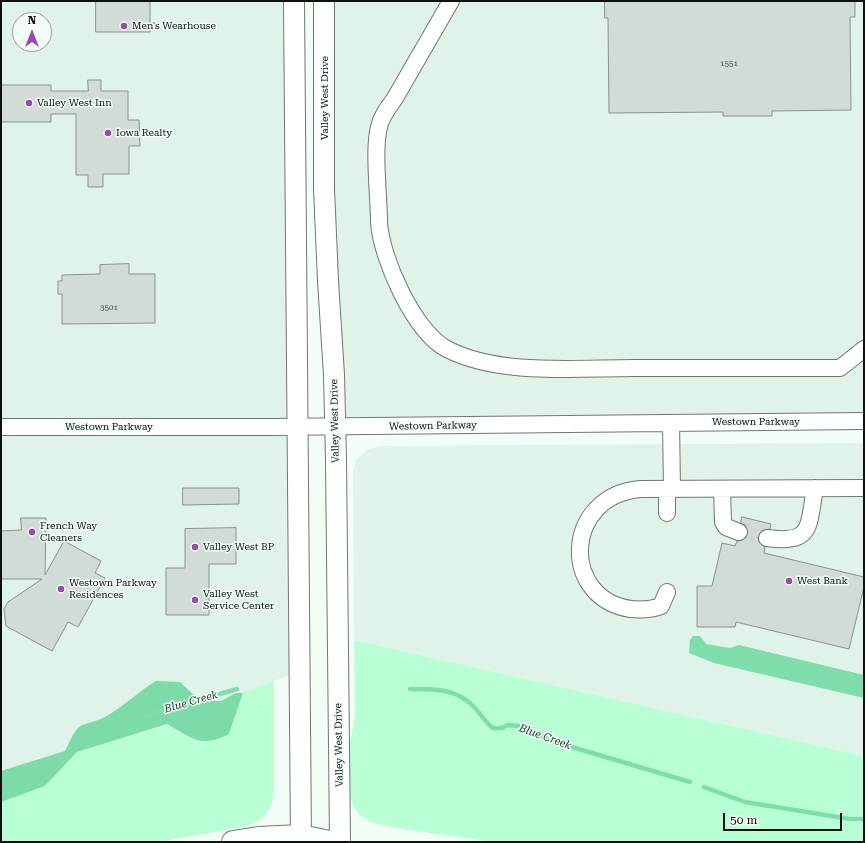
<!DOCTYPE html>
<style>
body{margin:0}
#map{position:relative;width:865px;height:843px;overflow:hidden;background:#f1fdf5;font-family:"Roboto Serif",serif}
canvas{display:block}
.frame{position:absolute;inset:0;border:2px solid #0c100e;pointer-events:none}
.north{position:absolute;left:12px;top:12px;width:40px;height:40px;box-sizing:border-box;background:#f1fdf5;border:1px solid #959e99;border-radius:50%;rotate:0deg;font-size:11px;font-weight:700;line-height:16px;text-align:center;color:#0c100e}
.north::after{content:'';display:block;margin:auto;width:14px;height:18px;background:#9e46b3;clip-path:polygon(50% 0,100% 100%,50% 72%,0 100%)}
.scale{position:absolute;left:723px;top:813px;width:119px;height:18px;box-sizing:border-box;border:2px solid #0c100e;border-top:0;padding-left:5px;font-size:12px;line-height:14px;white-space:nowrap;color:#0c100e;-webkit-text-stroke:3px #f1fdf5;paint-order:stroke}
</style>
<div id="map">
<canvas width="865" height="843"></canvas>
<div class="frame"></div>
<div class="north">N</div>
<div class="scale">50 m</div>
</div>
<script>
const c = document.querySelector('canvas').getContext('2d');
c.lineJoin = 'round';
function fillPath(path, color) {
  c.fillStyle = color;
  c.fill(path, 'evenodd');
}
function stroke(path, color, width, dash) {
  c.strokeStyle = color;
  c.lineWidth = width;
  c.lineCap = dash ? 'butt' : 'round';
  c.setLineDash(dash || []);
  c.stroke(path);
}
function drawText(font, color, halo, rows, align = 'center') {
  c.font = font + ' "Roboto Serif",serif';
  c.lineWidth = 3;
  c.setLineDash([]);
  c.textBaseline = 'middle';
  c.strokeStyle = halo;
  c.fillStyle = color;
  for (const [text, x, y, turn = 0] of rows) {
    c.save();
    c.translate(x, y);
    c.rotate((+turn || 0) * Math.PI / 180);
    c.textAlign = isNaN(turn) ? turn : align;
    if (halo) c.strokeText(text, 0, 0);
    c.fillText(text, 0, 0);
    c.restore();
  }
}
fillPath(new Path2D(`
 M 1,1 L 294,1 L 299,671 L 167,724 L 1,776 ZM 20,20 L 44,20 L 44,44 L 20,44 Z
 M 324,1 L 864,1 L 864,421 L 335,427 Z
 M 864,443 L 864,756 L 354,640 L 353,471 L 357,459 L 367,450 L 380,446 Z`), '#e0f3e8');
fillPath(new Path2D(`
 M 354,640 L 864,756 L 864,842 L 493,842 L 395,828 L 374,823 L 361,816 L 353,806 L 349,794 L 348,753 L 355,716 Z
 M 274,681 L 274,793 C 271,812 265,818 248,826 L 159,842 L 1,842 L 1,802 L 45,786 L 77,752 L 167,724 L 194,740 L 229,734 L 243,693 Z`), '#b8ffd6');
fillPath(new Path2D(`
 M 156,681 L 180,682 L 200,701 L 221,701 L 236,693 L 243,693 L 229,734 C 200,749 192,738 167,724 L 77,752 L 45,786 L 1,802 L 1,771 L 65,751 C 69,743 73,733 79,727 C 83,723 97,722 105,717 C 123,707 138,692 156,681 Z`), '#7cdba8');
fillPath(new Path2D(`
 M 693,636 L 700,636 L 706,644 L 730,648 L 739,645 L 864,675 L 864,698 L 714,663 L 689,653 L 690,640 Z`), '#7eddaa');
stroke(new Path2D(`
 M 410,689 C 433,689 457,688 474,707 C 481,714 485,722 493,728 L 502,728 L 508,725 L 519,726 L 555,742 L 690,782
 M 145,716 L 237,689
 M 704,787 L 745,802 L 850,819 L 864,819`), '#7eddaa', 4.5);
const building = new Path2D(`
 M 96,1 L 150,1 L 150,32 L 96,32 Z
 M 605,1 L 855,1 L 855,17 L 850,17 L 851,110 L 772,111 L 772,116 L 723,116 L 723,112 L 609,113 L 608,18 L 605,18 Z
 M 88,80 L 101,80 L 101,91 L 128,91 L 128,120 L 139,120 L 140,146 L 129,146 L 129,174 L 103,174 L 103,187 L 88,187 L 88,175 L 76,175 L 76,114 L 51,114 L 51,122 L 1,122 L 1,85 L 51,85 L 51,91 L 88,91 Z
 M 129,264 L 129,274 L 155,274 L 155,323 L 62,324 L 62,294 L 58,294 L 58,281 L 62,281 L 62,275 L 100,274 L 100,265 Z
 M 183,488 L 239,488 L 239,504 L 183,505 Z
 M 742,517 L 771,524 L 770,529 L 763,530 L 758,537 L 759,542 L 765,547 L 764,553 L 864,577 L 864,587 L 849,649 L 736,622 L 735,627 L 697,627 L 697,586 L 712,586 L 722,543 L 735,546 L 737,541 L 745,540 L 748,536 L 747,526 L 741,523 Z
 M 21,518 L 46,518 L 45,575 L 64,541 L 101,561 L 95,573 L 105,578 L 78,627 L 68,622 L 52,651 L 6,626 L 4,609 L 8,602 L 42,579 L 1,579 L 1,531 L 21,530 Z
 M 236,528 L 236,564 L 209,564 L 209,615 L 166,615 L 166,568 L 185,568 L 185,529 Z`);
fillPath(building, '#d1dcd5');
stroke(building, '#88938c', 1);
stroke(new Path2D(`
 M 739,532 L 767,538`), '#cfd9d2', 16, [16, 8]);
const minor = new Path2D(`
 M 451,1 L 395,98 C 389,107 381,116 379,127 C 373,150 379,196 379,222 C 381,258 414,332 447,349 C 499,376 576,368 634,368 C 703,368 771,368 840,368 L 864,349
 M 671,423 L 672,489
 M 1,427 L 271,427 L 864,421
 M 667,489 L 667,513
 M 722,489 L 723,522 L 726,527 L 739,532
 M 767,538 C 813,544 808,527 815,488
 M 667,592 L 661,606 C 650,610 642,610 631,609 C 560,599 563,496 640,489 L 864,488`);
const major = new Path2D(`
 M 294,1 L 301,842
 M 324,1 L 324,189 L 328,281 L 334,375 L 336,460 L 340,842`);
const highway = new Path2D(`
 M 233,842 L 258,838 L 301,836 L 329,842`);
stroke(minor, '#6e7872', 18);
stroke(major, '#6e7872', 22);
stroke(highway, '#6e7872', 24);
stroke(minor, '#fff', 16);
stroke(major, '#fff', 20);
stroke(highway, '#fff', 22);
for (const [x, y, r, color] of [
 [124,26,4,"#9e46b3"],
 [29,103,4,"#9e46b3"],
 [108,133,4,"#9e46b3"],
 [32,532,4,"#9e46b3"],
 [195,547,4,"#9e46b3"],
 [789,581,4,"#9e46b3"],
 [61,589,4,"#9e46b3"],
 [195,600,4,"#9e46b3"]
]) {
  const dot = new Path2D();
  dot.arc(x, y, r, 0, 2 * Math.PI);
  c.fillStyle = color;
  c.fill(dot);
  stroke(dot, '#f1fdf5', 1.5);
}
drawText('8px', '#3d4340', null, [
 ["1551",729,64],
 ["3501",109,308]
]);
drawText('10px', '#0c100e', '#f1fdf5', [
 ["Men's Wearhouse",132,26],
 ["Valley West Inn",37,103],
 ["Iowa Realty",116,133],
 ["French Way",40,526],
 ["Cleaners",40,538],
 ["Valley West BP",203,547],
 ["West Bank",797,581],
 ["Westown Parkway",69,583],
 ["Residences",69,595],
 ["Valley West",203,594],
 ["Service Center",203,606]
], 'left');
drawText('10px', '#0c100e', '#f1fdf5', [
 ["Valley West Drive",325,98,-90],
 ["Valley West Drive",335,421,-91],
 ["Westown Parkway",756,422],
 ["Westown Parkway",433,426,-1],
 ["Westown Parkway",109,427],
 ["Valley West Drive",339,745,-91]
]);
drawText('italic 11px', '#143c28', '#f1fdf5', [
 ["Blue Creek",191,702,-16],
 ["Blue Creek",545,737,20]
]);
</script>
